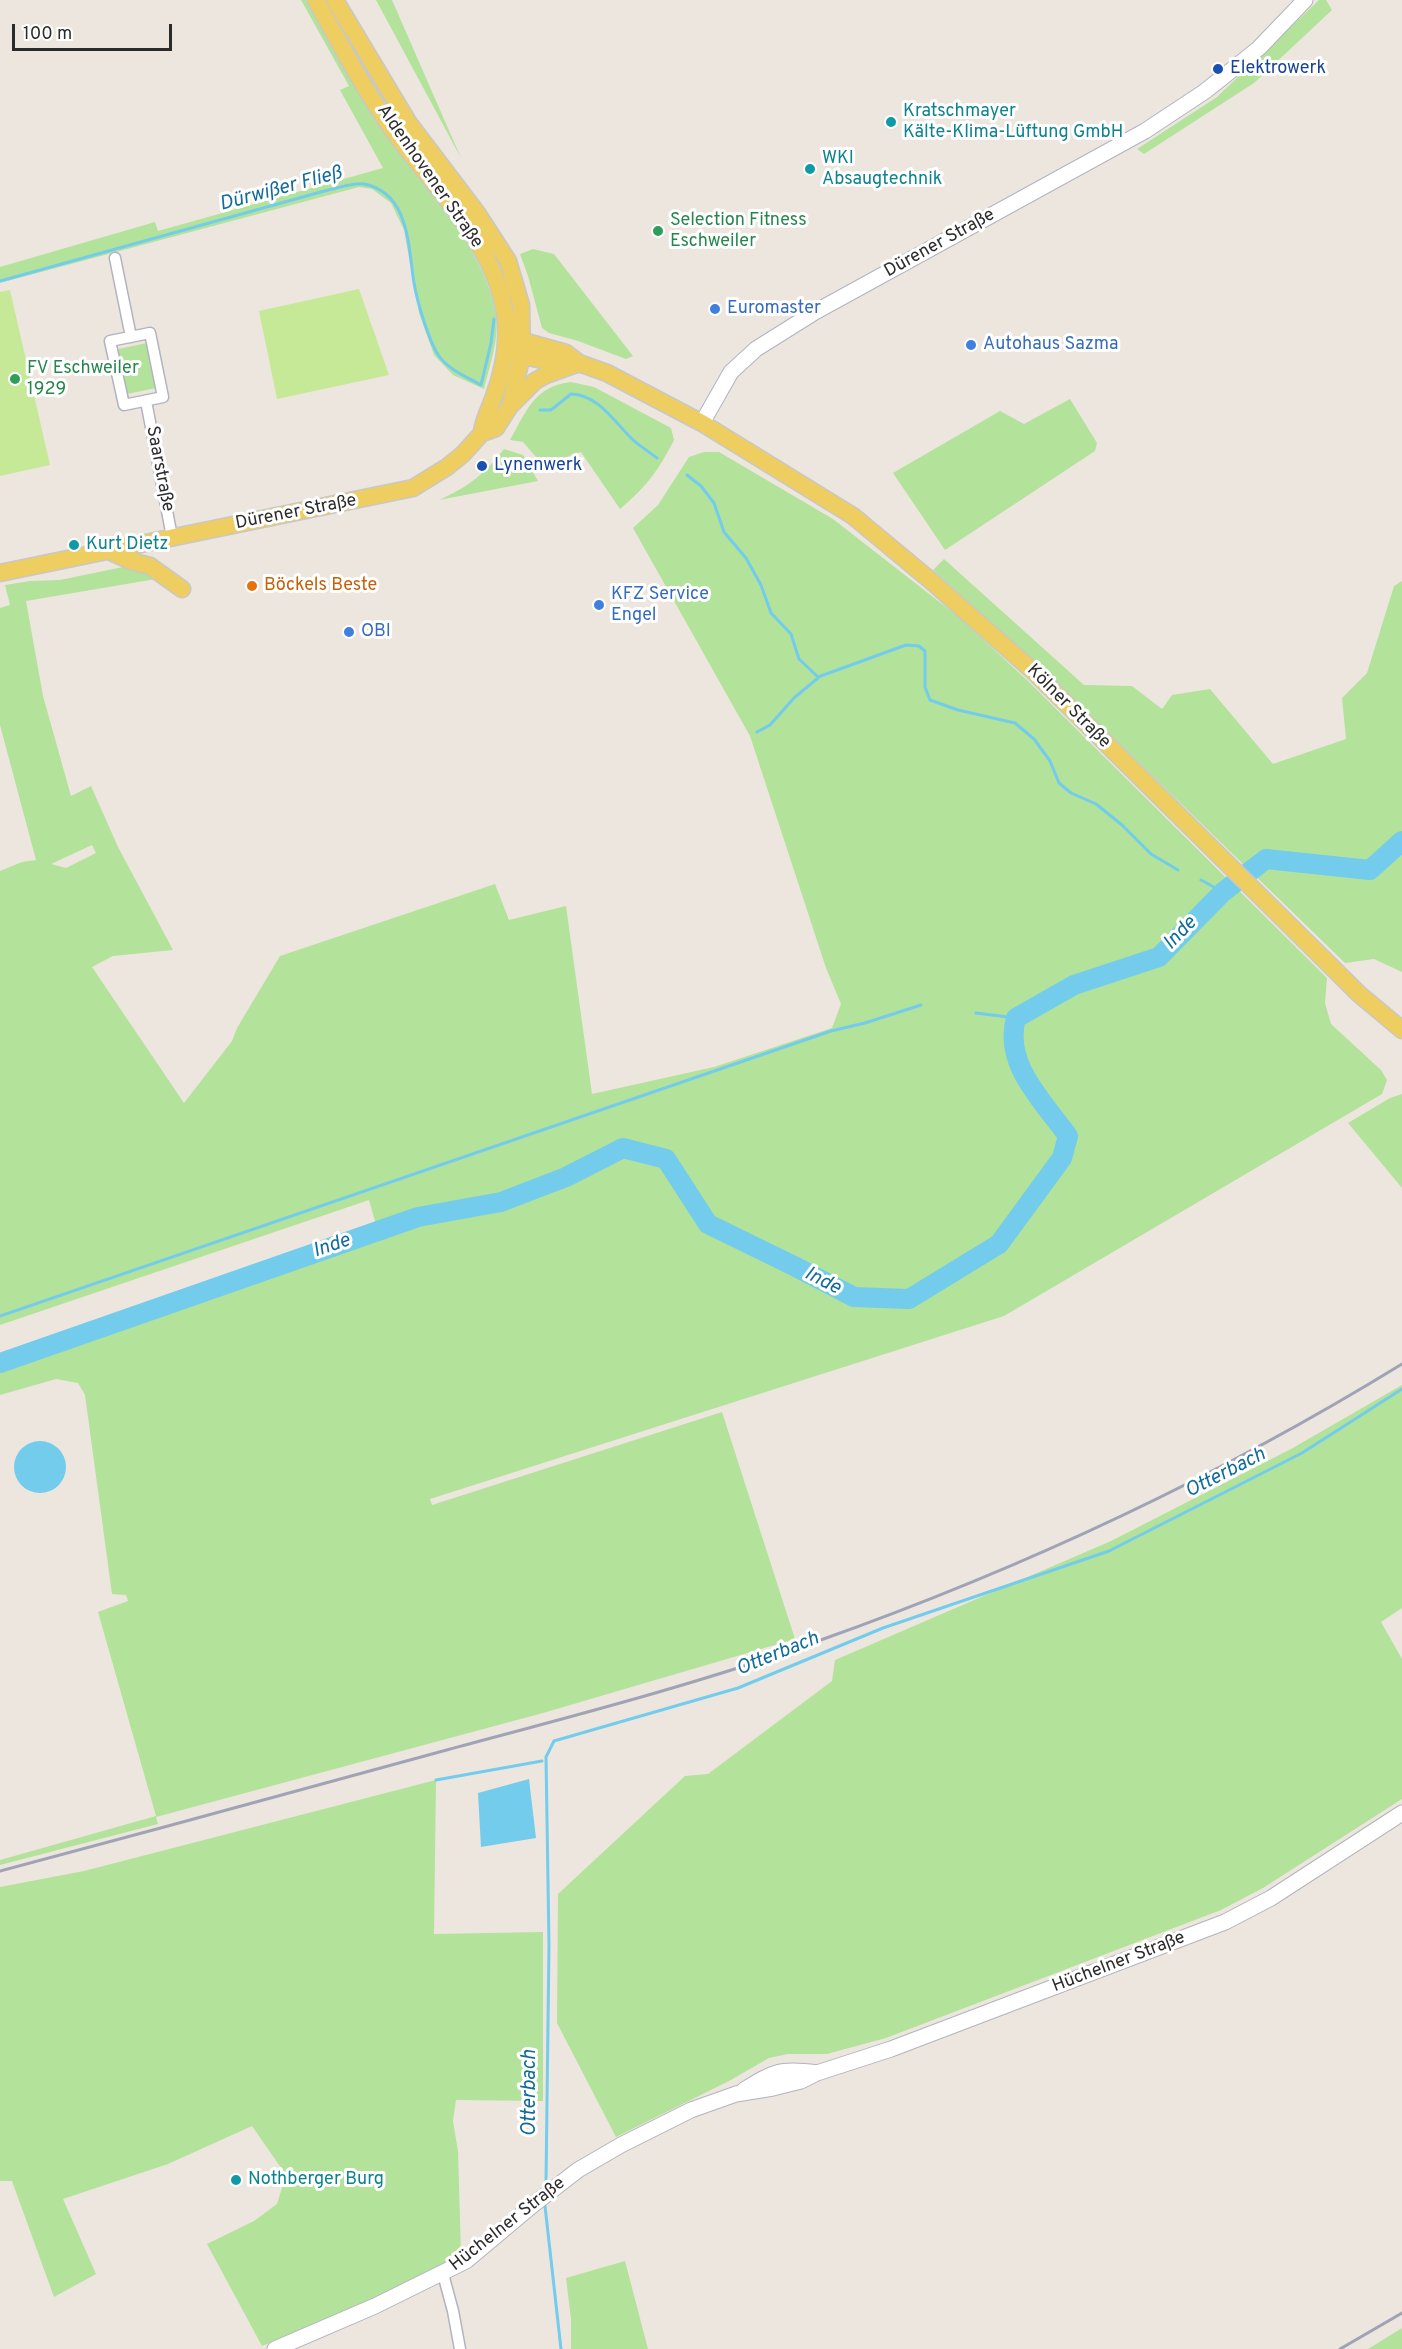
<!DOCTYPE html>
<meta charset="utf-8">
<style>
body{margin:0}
#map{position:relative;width:1402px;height:2349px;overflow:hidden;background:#ede6de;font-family:Overpass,sans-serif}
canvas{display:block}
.scale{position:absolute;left:12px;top:24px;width:160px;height:27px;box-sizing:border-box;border:3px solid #2b2b2b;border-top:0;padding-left:8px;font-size:18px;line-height:21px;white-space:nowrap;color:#2b2b2b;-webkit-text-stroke:4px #fff;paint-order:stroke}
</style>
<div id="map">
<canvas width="1402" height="2349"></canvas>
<div class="scale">100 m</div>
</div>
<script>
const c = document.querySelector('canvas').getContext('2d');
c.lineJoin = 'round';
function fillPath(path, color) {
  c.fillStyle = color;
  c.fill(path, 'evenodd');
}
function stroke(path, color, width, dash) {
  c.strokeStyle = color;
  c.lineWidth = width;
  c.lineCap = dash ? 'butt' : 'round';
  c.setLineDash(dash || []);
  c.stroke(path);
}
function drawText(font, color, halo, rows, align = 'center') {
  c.font = font + ' Overpass,sans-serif';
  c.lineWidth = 6;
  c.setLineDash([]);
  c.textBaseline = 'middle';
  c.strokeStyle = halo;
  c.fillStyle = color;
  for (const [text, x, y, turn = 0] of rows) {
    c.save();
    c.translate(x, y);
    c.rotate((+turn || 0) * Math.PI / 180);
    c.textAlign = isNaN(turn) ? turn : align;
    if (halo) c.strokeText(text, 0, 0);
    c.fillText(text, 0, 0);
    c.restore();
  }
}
fillPath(new Path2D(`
 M 301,0 L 306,0 C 331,46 358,94 388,136 C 428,191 480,242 495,309 C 501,335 490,364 484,389 L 453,375 L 434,355 L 419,313 L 404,230 L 391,203 L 372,189 L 359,187 L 0,283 L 0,267 L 155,222 L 158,231 L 383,168 L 340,90 L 349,86 Z
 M 376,0 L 392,0 L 461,158 Z
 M 1319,0 L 1326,0 L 1332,10 L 1254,83 L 1144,154 L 1137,149 L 1217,97 Z
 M 533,249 L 554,254 L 633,356 L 626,359 L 578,341 L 549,333 L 542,328 L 528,276 L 520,254 Z
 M 147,343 L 156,388 L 127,394 L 118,349 Z
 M 571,382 L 594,387 L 671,428 L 674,440 C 658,471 647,486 620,509 L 581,452 L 543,465 L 523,442 L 510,440 C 526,412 534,386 571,382 Z
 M 1070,399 L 1097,443 L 1095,451 L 945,550 L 893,473 L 1000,411 L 1024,424 Z
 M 504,449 L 523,455 L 538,481 L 439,500 C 470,486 483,475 504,449 Z
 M 704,452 L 719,452 L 833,519 L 960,618 L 1028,681 L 1327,978 L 1325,1003 L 1331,1024 L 1381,1070 L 1387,1080 L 1382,1094 L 1004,1316 L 430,1499 L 432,1505 L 722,1412 L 795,1639 L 543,1713 L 156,1817 L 158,1824 L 0,1865 L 0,1860 L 156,1816 L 98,1612 L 128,1601 L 126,1595 L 112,1594 L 85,1395 L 78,1383 L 56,1379 L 0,1395 L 0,1372 L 380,1239 L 369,1200 L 0,1325 L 0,871 L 22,862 L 36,860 L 0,725 L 0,608 L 10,605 L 5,585 L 30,581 L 60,580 L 123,567 L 144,571 L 162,578 L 26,601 L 43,696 L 71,796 L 91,786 L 118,847 L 173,950 L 113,956 L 92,967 L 184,1103 L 232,1041 L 237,1028 L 280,956 L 495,884 L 509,920 L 566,906 L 592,1094 L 714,1067 L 832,1028 L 841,1004 L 826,968 L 750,736 L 633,528 L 658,505 L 689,457 ZM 92,845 L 96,853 L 66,868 L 51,864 Z
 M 944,559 L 1084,685 L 1132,686 L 1162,709 L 1172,695 L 1210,689 L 1273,764 L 1346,739 L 1342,698 L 1367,673 L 1394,586 L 1402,581 L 1402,972 L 1374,959 L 1345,963 L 1040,667 L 933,570 Z
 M 1402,1094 L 1402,1188 L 1348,1123 L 1390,1098 Z
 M 1402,1385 L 1402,1608 L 1381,1622 L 1402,1659 L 1402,1799 L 1263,1888 L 1221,1910 L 886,2038 L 827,2054 L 788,2054 L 769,2058 L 729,2081 L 616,2137 L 557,2023 L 558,1894 L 685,1776 L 708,1774 L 832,1681 L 835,1660 L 1111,1541 L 1291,1449 Z
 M 436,1780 L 434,1934 L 543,1932 L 543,2101 L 456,2100 L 453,2121 L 458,2151 L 461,2253 C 405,2291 326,2319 262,2346 L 207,2244 L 254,2221 L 277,2204 L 286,2175 L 252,2126 L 168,2164 L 63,2199 L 96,2274 L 54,2297 L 12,2181 L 0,2181 L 0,1887 L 84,1871 Z
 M 625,2261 L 648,2349 L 571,2349 L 571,2319 L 566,2278 Z
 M 1402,2328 L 1402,2349 L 1368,2349 Z`), '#b3e29b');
fillPath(new Path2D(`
 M 359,289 L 389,375 L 277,399 L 259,311 Z
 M 10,290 L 50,465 L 0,476 L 0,292 Z`), '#c6e997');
fillPath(new Path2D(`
 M14 1467a26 26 0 1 1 52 0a26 26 0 1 1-52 0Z
 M 529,1779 L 536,1838 L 481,1847 L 478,1793 Z`), '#73ccec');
stroke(new Path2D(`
 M 0,281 L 328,190 C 339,188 354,182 364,184 C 410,193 408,247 414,283 C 417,301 429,342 439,356 C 449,370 467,377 481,385 L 491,343 L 494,319
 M 540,410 L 551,410 L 571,394 C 598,395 613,420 631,438 C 638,445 648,451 657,458
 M 687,475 L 701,486 L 714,503 L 724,532 L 746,558 L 761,585 L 771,613 L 791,634 L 799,659 L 818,677 L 906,645 L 919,646 L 925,651 L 925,687 L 930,700 L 958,710 L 1015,723 L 1034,739 L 1050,761 L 1059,783 L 1071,793 L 1096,804 L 1122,825 L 1151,854 L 1178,870
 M 757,732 L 770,725 L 794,698 L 818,678
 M 1201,880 L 1223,892
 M 976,1013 L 1016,1018
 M 0,1316 L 831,1031 L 865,1023 L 921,1005
 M 436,1780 L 542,1761
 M 546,2181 L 549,1945 L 546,1757 L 554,1741 L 738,1688 L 883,1628 L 1109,1551 L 1302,1453 L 1402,1389
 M 545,2206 L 561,2349`), '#73ccec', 3);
stroke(new Path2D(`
 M 0,1363 L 418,1217 L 501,1202 L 566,1177 L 623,1148 L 666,1159 L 708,1224 L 796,1267 L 854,1297 L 909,1299 L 999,1244 L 1062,1158 L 1068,1136 C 1043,1101 1003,1064 1016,1018 L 1074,985 L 1159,957 L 1223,892 L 1266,859 L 1370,870 L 1402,841`), '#73ccec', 20);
const street = new Path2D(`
 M 115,258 L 131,337
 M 150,333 L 163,397 L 124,405 L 110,341 Z
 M 146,401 L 172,537
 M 443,2274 L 453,2311 L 460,2349`);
const secondary = new Path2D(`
 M 702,423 L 731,372 L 756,349 L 815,312 L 1145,131 L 1204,92 L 1223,77 L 1259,48 L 1305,0
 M 744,2090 C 775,2071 780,2068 817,2073
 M 275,2349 L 375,2306 L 466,2261 L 534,2204 L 578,2170 L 621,2145 L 691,2110 L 736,2094 L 773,2088 L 801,2081 L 817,2073 L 891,2049 L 1225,1922 L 1271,1898 L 1402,1813`);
const primary = new Path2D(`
 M 316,0 C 340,44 366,93 395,133 C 437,192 500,247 506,323 C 508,349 502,375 493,399 C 489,411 483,420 482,433
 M 506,340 L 523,341 L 566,353 L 579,363 L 607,373 L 702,423 L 853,516 L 930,580 L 1034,672 L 1359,994 L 1402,1030
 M 512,354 L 558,363 L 572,363
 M 512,404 L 535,381 L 546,375 L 579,363
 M 109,551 L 131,561 L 150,566 L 182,589
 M 0,573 L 413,488 L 447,467 L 463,454 L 482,433 L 496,428 L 510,406 L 522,355 L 521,305 L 508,261 L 477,213 L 408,122 L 335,0`);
stroke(street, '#b1b4be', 13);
stroke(secondary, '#b1b4be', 17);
stroke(primary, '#c8c8c8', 19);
stroke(street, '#fff', 10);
stroke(secondary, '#fff', 15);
stroke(primary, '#eecd61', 16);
stroke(new Path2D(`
 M 0,1871 C 148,1832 295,1791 443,1751 C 569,1717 695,1685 818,1641 C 1021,1569 1218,1477 1402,1364
 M 1340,2349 L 1402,2313`), '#a0a3b5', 3);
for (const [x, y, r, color] of [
 [1218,69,6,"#1a4fb4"],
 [891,122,6,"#0f9aa8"],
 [810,169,6,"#0f9aa8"],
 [658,231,6,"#2e9e5b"],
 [715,309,6,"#3f7fe0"],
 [971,345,6,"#3f7fe0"],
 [15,379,6,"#2e9e5b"],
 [482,466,6,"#1a4fb4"],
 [74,545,6,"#0f9aa8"],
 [252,586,6,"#e8710a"],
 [599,605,6,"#3f7fe0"],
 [349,632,6,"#3f7fe0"],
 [236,2180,6,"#0f9aa8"]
]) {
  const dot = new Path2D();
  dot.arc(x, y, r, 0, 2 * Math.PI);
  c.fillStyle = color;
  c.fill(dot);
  stroke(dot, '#fff', 2);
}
drawText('18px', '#164399', '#fff', [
 ["Elektrowerk",1230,69],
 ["Lynenwerk",494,466]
], 'left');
drawText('18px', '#0d838f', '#fff', [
 ["Kratschmayer",903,112],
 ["Kälte-Klima-Lüftung GmbH",903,133],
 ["WKI",822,159],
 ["Absaugtechnik",822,180],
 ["Kurt Dietz",86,545],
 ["Nothberger Burg",248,2180]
], 'left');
drawText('18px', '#2b2b2b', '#fff', [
 ["Aldenhovener Straße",429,177,55],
 ["Dürener Straße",940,244,-29],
 ["Saarstraße",159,469,79],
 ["Dürener Straße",296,513,-11],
 ["Kölner Straße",1068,707,45],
 ["Hüchelner Straße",1119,1963,-21],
 ["Hüchelner Straße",508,2225,-38]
]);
drawText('18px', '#27864d', '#fff', [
 ["Selection Fitness",670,221],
 ["Eschweiler",670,242],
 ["FV Eschweiler",27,369],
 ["1929",27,390]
], 'left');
drawText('18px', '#366cbe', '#fff', [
 ["Euromaster",727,309],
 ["Autohaus Sazma",983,345],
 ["KFZ Service",611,595],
 ["Engel",611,616],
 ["OBI",361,632]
], 'left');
drawText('18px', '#c56008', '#fff', [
 ["Böckels Beste",264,586]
], 'left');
drawText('italic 20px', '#106b9a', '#fff', [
 ["Dürwißer Fließ",281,190,-15],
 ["Inde",1181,934,-46],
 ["Inde",332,1247,-19],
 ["Inde",822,1282,27],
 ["Otterbach",1226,1474,-27],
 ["Otterbach",778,1655,-22],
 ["Otterbach",531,2093,-90]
]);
</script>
